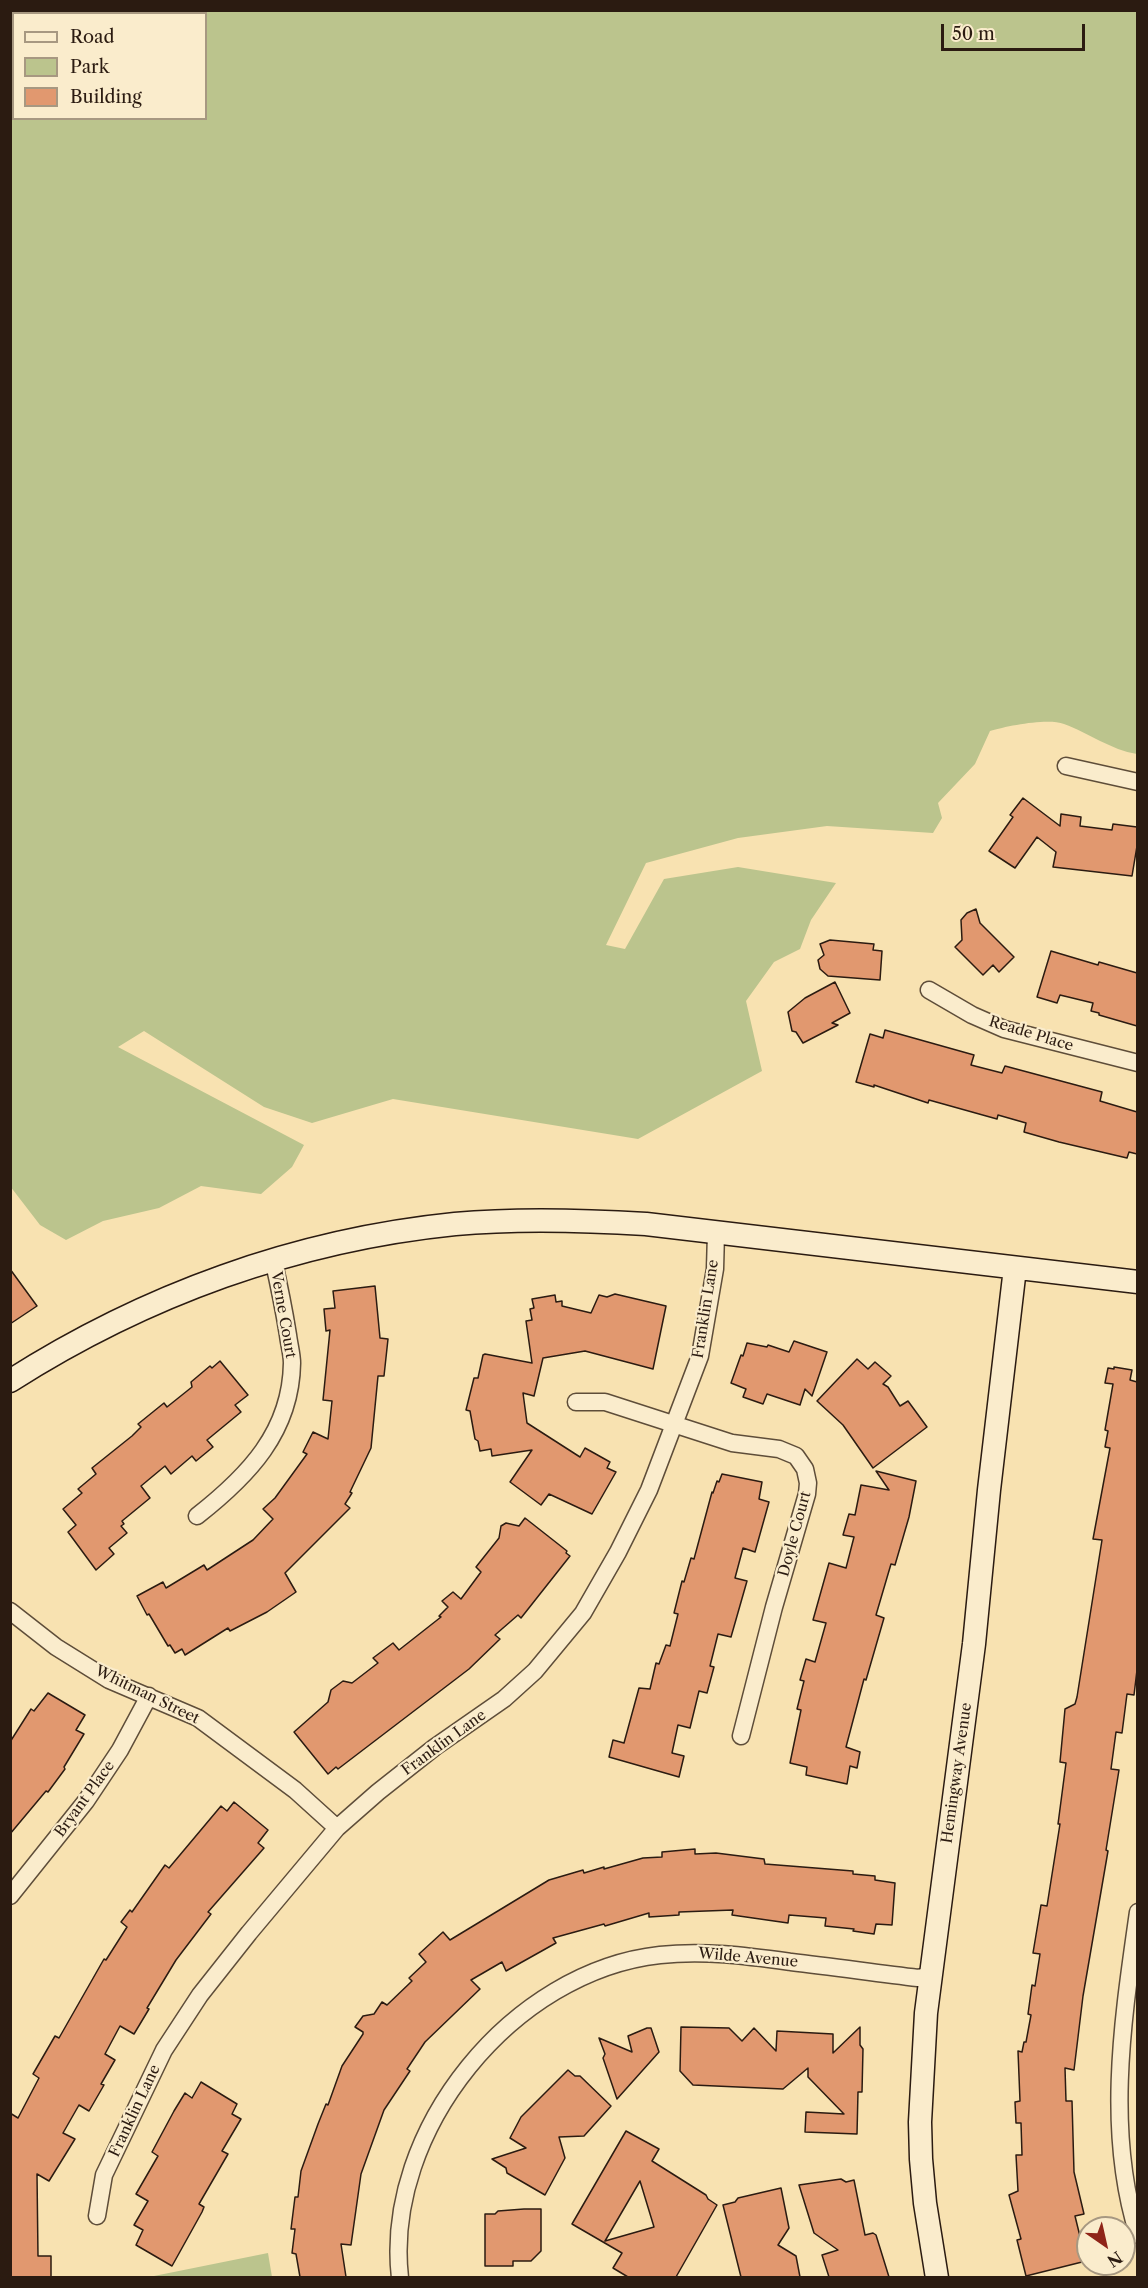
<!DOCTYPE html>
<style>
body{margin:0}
#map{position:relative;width:1148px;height:2288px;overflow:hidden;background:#f8e2b1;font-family:"Libre Caslon Text",serif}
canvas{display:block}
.frame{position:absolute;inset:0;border:12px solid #2b1b11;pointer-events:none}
.legend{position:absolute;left:12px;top:12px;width:195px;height:108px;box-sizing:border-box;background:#faeccc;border:2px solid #a79881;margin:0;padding:8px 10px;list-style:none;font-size:18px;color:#2b1b11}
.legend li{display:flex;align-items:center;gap:12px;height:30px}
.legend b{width:30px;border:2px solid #a79881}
.north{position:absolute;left:1076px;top:2216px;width:60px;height:60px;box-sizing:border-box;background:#faeccc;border:2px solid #a79881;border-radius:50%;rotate:146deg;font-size:16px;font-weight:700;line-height:24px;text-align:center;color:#2b1b11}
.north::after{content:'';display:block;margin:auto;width:21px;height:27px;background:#8f2418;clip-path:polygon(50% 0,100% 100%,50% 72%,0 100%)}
.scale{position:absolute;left:941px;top:24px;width:144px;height:27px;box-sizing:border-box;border:3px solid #2b1b11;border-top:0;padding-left:8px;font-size:18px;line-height:21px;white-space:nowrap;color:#2b1b11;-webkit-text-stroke:4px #faeccc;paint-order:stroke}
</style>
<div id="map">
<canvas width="1148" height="2288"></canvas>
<div class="frame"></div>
<ul class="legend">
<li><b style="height:8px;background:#faeccc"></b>Road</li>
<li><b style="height:16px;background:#bbc48d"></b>Park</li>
<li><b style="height:16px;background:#e1986f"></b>Building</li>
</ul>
<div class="north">N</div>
<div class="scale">50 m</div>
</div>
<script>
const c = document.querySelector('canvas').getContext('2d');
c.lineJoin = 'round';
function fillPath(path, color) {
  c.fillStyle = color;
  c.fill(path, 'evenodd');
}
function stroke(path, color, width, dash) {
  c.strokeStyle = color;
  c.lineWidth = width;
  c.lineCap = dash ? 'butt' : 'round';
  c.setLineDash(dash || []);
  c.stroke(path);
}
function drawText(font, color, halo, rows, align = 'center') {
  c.font = font + ' "Libre Caslon Text",serif';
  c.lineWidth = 4.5;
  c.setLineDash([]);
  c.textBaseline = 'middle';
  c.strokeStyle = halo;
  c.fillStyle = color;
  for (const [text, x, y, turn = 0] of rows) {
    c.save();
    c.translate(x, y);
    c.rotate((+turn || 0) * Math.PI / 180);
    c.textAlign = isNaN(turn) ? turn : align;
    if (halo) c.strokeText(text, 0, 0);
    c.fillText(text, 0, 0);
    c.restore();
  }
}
fillPath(new Path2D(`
 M 11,10 L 1137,11 L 1137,754 C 1111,750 1089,733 1064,724 C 1047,718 1008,726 990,731 L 975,764 L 938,803 L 942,818 L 933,833 L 827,826 L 738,838 L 646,863 L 606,945 L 625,949 L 664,879 L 738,867 L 836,883 L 811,920 L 800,949 L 774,962 L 746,1001 L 762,1071 L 638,1139 L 393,1099 L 312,1123 L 264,1107 L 144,1031 L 118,1047 L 304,1145 L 292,1167 L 261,1194 L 201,1186 L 159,1208 L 103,1221 L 66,1240 L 40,1225 L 10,1186 ZM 14,14 L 206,14 L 206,118 L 14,118 Z
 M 268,2253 L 272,2277 L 149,2277 Z`), '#bbc48d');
const building = new Path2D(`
 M 1023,798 L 1060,826 L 1061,814 L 1081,817 L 1080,826 L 1112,830 L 1113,824 L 1137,827 L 1137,846 L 1132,876 L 1053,867 L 1056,852 L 1037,837 L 1015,868 L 989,851 L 1013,817 L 1010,815 Z
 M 976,909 L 980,923 L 1014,957 L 999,972 L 993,965 L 983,975 L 955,947 L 962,940 L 961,920 L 967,913 Z
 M 830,940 L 874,944 L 873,950 L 882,951 L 880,980 L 828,976 L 820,969 L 818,960 L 824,955 L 820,944 Z
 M 1051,951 L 1098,965 L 1099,962 L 1137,973 L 1137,1026 L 1099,1015 L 1099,1013 L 1091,1011 L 1093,1003 L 1060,995 L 1057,1003 L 1037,997 Z
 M 835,982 L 850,1013 L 832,1023 L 838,1025 L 803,1043 L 796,1032 L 792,1031 L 788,1012 L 805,998 Z
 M 885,1030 L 974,1055 L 971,1065 L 1002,1073 L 1005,1066 L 1102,1092 L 1100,1101 L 1137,1112 L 1137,1154 L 1129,1152 L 1127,1158 L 1059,1142 L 1024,1132 L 1026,1123 L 998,1115 L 997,1119 L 929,1100 L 928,1103 L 874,1085 L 874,1087 L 856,1082 L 870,1034 L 883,1038 Z
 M 10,1269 L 37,1306 L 10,1324 Z
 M 375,1286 L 380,1338 L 388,1339 L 384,1376 L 378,1376 L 371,1448 L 350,1492 L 352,1493 L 345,1504 L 350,1508 L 285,1573 L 296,1592 L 267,1612 L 230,1631 L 228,1628 L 185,1655 L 182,1649 L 175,1653 L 170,1645 L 168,1646 L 149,1614 L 147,1615 L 137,1596 L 163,1582 L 166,1588 L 204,1565 L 207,1570 L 253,1540 L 273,1519 L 263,1509 L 275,1498 L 307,1454 L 303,1452 L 313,1432 L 328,1439 L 332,1401 L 323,1400 L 330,1330 L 326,1331 L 324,1309 L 335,1308 L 333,1291 Z
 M 615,1294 L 666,1306 L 653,1369 L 585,1351 L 543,1358 L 534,1396 L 523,1393 L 527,1423 L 580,1457 L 585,1448 L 610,1462 L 607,1468 L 616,1472 L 592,1514 L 549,1494 L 541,1505 L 510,1482 L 532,1450 L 492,1456 L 491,1449 L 480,1451 L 478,1441 L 475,1439 L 470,1411 L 466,1410 L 474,1378 L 478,1378 L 483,1355 L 485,1354 L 532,1363 L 526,1321 L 532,1320 L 530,1309 L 534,1308 L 532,1299 L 555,1295 L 556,1302 L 562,1301 L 562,1306 L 591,1313 L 599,1295 L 607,1297 Z
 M 794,1341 L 827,1352 L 812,1396 L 805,1389 L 800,1405 L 767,1394 L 763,1404 L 743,1397 L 746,1389 L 731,1383 L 741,1355 L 743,1356 L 747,1343 L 767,1347 L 768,1345 L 789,1352 Z
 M 857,1359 L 868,1369 L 875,1362 L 891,1376 L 883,1384 L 888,1387 L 900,1406 L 908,1401 L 927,1427 L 873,1468 L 843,1425 L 817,1401 Z
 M 220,1361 L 248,1395 L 235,1405 L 241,1412 L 207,1440 L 213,1447 L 196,1461 L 192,1456 L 171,1474 L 165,1466 L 141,1486 L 150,1498 L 122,1521 L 124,1524 L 121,1526 L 127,1533 L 109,1548 L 114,1554 L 96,1570 L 68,1532 L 76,1525 L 63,1509 L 82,1493 L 78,1489 L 96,1474 L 92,1468 L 132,1436 L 141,1427 L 138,1424 L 164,1403 L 167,1407 L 192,1387 L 191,1382 L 210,1366 L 212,1368 Z
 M 1114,1367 L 1132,1370 L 1130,1380 L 1137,1382 L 1137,1670 L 1134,1695 L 1127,1694 L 1122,1733 L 1116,1732 L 1111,1769 L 1119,1770 L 1106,1850 L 1108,1851 L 1083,1996 L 1074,2070 L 1065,2068 L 1066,2101 L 1072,2101 L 1074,2172 L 1084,2214 L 1075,2216 L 1086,2261 L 1026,2276 L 1017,2240 L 1021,2239 L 1009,2195 L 1018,2191 L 1016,2155 L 1022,2155 L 1021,2123 L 1016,2123 L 1015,2102 L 1020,2101 L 1018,2051 L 1022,2052 L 1024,2042 L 1026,2042 L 1031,2015 L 1028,2014 L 1032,1985 L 1035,1986 L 1040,1954 L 1033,1953 L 1041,1905 L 1047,1906 L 1060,1824 L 1058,1824 L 1066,1763 L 1060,1762 L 1065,1709 L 1075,1704 L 1077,1697 L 1102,1540 L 1093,1539 L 1110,1448 L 1105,1447 L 1108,1431 L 1105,1430 L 1113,1384 L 1105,1383 L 1108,1368 L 1114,1369 Z
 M 876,1471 L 916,1481 L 909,1517 L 895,1565 L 891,1564 L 876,1615 L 884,1618 L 866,1680 L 864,1679 L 846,1747 L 860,1752 L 857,1768 L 850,1766 L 847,1784 L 806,1775 L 807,1767 L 790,1763 L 801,1710 L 797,1709 L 804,1681 L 800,1680 L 806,1659 L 815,1662 L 826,1623 L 813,1620 L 829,1563 L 846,1568 L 854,1537 L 843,1535 L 849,1514 L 855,1515 L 861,1485 L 889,1490 Z
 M 722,1474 L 762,1482 L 759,1499 L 769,1502 L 755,1552 L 743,1548 L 735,1578 L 747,1581 L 731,1637 L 718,1634 L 710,1666 L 714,1667 L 707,1693 L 699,1691 L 690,1728 L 678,1725 L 672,1753 L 684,1756 L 679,1777 L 609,1757 L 613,1740 L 624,1743 L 639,1688 L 650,1689 L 656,1663 L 659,1664 L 666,1645 L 670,1646 L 678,1614 L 674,1613 L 682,1581 L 684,1582 L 691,1558 L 694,1559 L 712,1492 L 713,1493 L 717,1481 L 719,1482 Z
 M 525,1518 L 567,1551 L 566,1553 L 570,1556 L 521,1618 L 518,1615 L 495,1635 L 500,1639 L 469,1669 L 338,1769 L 336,1767 L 328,1774 L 294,1732 L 328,1702 L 331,1690 L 343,1681 L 352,1683 L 378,1663 L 373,1658 L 393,1643 L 399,1650 L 441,1617 L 439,1616 L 448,1607 L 442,1601 L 453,1592 L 461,1599 L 481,1572 L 476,1567 L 499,1538 L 501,1526 L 506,1523 L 519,1526 Z
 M 48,1693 L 85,1715 L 76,1730 L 84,1734 L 64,1767 L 65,1769 L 48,1792 L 46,1791 L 10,1834 L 10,1742 L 31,1709 L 34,1711 Z
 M 234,1802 L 268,1830 L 258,1843 L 264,1848 L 208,1912 L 211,1914 L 176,1960 L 147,2008 L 149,2009 L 134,2034 L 120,2026 L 105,2054 L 115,2060 L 101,2084 L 104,2085 L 89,2111 L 79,2105 L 63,2133 L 75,2139 L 49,2181 L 37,2174 L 38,2256 L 51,2256 L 51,2277 L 10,2277 L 10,2113 L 18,2118 L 39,2078 L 33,2074 L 55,2036 L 59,2038 L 104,1959 L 106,1960 L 127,1927 L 121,1922 L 130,1910 L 132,1912 L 165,1865 L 169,1868 L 221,1806 L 227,1811 Z
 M 695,1849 L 695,1854 L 716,1853 L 764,1859 L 765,1864 L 853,1871 L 853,1874 L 875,1876 L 875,1880 L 895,1883 L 892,1925 L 876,1924 L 874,1934 L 853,1931 L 854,1929 L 825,1926 L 826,1918 L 789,1915 L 788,1923 L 732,1915 L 733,1910 L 679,1912 L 679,1915 L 649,1917 L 649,1913 L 605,1926 L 604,1924 L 553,1938 L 556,1943 L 506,1971 L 502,1962 L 471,1980 L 480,1989 L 425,2042 L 407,2069 L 410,2071 L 384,2110 L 361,2174 L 351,2245 L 341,2244 L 346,2277 L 300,2277 L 296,2254 L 292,2253 L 295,2229 L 291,2229 L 295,2197 L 298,2197 L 301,2171 L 318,2124 L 326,2104 L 328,2105 L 342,2066 L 363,2034 L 363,2032 L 355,2027 L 363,2016 L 374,2014 L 382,2002 L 387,2005 L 412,1981 L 409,1978 L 426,1962 L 419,1954 L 443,1932 L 450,1940 L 549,1880 L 583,1870 L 584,1873 L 604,1867 L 604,1869 L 643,1858 L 662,1857 L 662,1852 Z
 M 681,2027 L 729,2028 L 742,2041 L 754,2028 L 776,2051 L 777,2031 L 833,2034 L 833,2053 L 860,2027 L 860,2045 L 863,2049 L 862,2092 L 858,2092 L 857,2134 L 805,2132 L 806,2112 L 844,2114 L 808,2077 L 808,2068 L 783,2089 L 693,2085 L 680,2071 Z
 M 647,2028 L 651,2028 L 659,2052 L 617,2099 L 603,2058 L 605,2054 L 599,2038 L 632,2052 L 628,2036 Z
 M 568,2070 L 575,2076 L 580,2076 L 611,2106 L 584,2136 L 559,2137 L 565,2158 L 545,2195 L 507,2173 L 506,2168 L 492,2159 L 526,2148 L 510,2138 L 521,2117 Z
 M 201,2082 L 237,2104 L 232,2114 L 241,2119 L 222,2151 L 228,2154 L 199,2204 L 204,2207 L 202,2212 L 172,2266 L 136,2245 L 143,2230 L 134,2225 L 148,2201 L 136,2194 L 158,2156 L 152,2152 L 174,2111 L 185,2093 L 192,2098 Z
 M 626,2131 L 659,2149 L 652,2161 L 706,2195 L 708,2199 L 717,2205 L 676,2277 L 628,2277 L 613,2268 L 622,2253 L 572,2224 ZM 640,2181 L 654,2227 L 605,2241 Z
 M 841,2179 L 846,2182 L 854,2180 L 865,2235 L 873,2233 L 876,2235 L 889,2277 L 829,2277 L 822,2255 L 838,2250 L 814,2233 L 799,2185 Z
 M 781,2188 L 789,2228 L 778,2245 L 796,2256 L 800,2277 L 741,2277 L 723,2205 L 735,2202 L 738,2198 Z
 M 524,2209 L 541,2209 L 541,2251 L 531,2261 L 513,2261 L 513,2266 L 485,2266 L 485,2214 L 495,2214 L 498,2211 Z`);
fillPath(building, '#e1986f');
stroke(building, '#2b1b11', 1.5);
const minor = new Path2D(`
 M 1066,766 L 1138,782
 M 929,990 L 972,1015 L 1004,1029 L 1138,1063
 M 576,1402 L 605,1402 L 732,1443 L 779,1449 L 796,1456 L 805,1469 L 808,1483 L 807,1494 L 774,1607 L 741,1736
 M 197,1516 C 248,1476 291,1432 292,1363 C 292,1354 289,1344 288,1335 C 284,1310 279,1285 273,1259
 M 10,1611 L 56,1647 L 109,1680 L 198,1718 L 295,1790 L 337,1828
 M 10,1896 L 86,1801 L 120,1750 L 149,1696
 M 1138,1912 C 1123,2018 1105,2130 1138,2235
 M 97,2216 L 104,2175 L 164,2050 L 200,1995 L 249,1933 L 337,1828 L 378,1792 L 435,1747 L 504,1699 L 535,1671 L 583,1613 L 618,1552 L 649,1490 L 700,1356 L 715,1269 L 716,1233
 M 400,2278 C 383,2130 513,1971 660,1955 C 704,1950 747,1956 791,1962 C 834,1967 876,1973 918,1978 L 931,1975`);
const secondary = new Path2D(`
 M 10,1381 C 145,1295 296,1240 455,1224 C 519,1218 582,1220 646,1224 L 1138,1282
 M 937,2278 L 925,2203 L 921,2159 L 920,2122 L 926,2013 L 974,1644 L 989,1490 L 1015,1268`);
stroke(minor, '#5e4d39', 19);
stroke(secondary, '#2b1b11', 25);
stroke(minor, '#faeccc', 16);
stroke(secondary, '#faeccc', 22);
drawText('15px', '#2b1b11', '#faeccc', [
 ["Reade Place",1031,1034,17],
 ["Franklin Lane",706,1309,-81],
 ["Verne Court",283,1315,80],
 ["Doyle Court",795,1534,-75],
 ["Whitman Street",147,1695,26],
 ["Franklin Lane",444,1743,-36],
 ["Hemingway Avenue",957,1773,-82],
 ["Bryant Place",85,1799,-54],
 ["Wilde Avenue",748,1958,5],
 ["Franklin Lane",135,2111,-65]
]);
</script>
